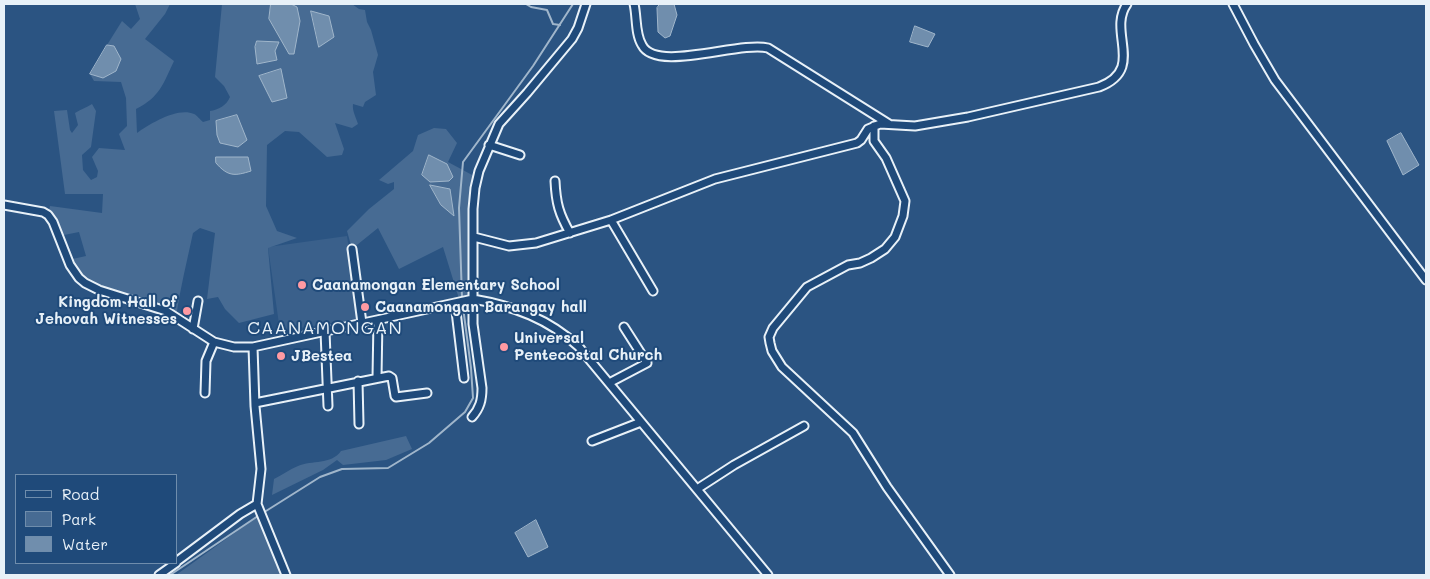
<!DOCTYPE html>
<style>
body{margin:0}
#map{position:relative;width:1430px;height:579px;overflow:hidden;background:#2b5482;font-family:Mali,sans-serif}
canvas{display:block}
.frame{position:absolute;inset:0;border:5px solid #e8f1f8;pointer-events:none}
.legend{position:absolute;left:15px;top:474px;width:162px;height:90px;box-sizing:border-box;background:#1f4a7a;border:1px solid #6f8dac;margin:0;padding:6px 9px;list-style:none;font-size:15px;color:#e8f1f8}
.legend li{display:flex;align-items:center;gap:10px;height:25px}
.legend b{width:25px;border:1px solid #6f8dac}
</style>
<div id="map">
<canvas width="1430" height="579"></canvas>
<div class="frame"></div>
<ul class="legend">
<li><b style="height:6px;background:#1f4a7a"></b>Road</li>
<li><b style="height:14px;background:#476b93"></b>Park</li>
<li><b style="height:14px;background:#708ead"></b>Water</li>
</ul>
</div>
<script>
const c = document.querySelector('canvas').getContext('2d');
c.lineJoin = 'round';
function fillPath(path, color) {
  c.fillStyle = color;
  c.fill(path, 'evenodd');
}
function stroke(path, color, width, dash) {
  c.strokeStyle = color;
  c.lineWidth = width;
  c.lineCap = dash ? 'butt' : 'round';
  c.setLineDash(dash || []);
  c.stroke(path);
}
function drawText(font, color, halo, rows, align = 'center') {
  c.font = font + ' Mali,sans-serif';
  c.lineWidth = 4;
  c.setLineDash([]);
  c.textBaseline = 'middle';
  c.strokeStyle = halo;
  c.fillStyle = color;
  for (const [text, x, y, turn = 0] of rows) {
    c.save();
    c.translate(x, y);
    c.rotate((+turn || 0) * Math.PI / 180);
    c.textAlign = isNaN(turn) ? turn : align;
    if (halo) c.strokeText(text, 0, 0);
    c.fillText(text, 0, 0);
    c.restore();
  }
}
fillPath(new Path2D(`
 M 347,236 L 359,319 L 280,331 L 268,247 Z`), '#3a608b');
fillPath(new Path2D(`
 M 135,4 L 170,4 L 165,14 L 145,39 L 174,61 C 163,84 160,97 136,109 L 137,133 C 150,124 177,107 194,114 C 197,115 200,120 203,122 L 210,120 L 210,111 C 218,110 227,105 230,97 L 224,86 L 215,77 L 222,4 L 352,4 L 359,9 L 365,10 L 367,22 L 371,30 L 378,55 L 373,72 L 376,95 L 365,102 L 363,107 L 353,104 C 352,111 356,117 358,124 L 352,128 L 335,123 L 344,149 L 342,155 L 327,157 L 299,132 L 285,131 L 267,145 L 266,206 L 277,231 L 297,238 L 268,248 L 274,314 L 239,323 L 225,309 L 218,297 L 207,299 L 215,233 L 200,228 L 193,233 C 187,261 180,289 176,317 L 83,280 L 68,260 L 86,256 L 79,232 L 59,236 L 48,215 L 50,206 L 102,213 L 103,194 L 65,194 L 54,111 L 67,110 L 70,130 L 72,133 L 78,125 L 75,113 C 81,109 86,108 92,104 L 96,111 L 91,147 L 82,155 L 83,170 L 91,180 L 97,177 L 98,171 L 92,157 L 99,148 L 125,150 L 119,134 L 127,126 L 126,98 L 121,82 L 94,81 L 90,74 L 103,78 L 114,46 L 107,45 L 122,21 L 131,29 L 140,19 Z
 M 434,128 L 446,129 L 457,143 L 448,162 L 474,176 L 473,299 L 460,302 L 443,247 L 399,269 L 378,228 L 352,249 L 347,231 L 369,209 L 394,189 L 394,182 L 388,184 L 379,180 L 413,151 L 418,135 Z
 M 406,436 L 412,449 L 386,460 L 343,465 L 337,460 L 323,470 L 272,495 L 274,479 C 282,475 290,469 298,466 C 312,460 331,465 341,451 Z
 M 258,516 L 281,575 L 176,575 Z`), '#476b93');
const water = new Path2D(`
 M 271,4 L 291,4 L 297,7 L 300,21 L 294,54 L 289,54 L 269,19 Z
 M 660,4 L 674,4 L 677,15 L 670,36 L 665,38 L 658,32 L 657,8 Z
 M 311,11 L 329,16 L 334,37 L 319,47 Z
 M 915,26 L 935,34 L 928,47 L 910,42 Z
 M 257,41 L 279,42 L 275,51 L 277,60 L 257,64 L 255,47 Z
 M 107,45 L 114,46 L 121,59 L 116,71 L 103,78 L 90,74 Z
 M 281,69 L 287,98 L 272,102 L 259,76 Z
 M 237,115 L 247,140 L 238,147 L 220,143 L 217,135 L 216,121 Z
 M 1401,133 L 1419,165 L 1403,175 L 1387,141 Z
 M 429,155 L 447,164 L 453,177 L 449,181 L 430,182 L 422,175 Z
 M 216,157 L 248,157 L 251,171 C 235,176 228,177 216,163 Z
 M 430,185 L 450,189 L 454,216 L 441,205 Z
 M 536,520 L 548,547 L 528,557 L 515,533 Z`);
fillPath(water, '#708ead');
stroke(water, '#a0b6cb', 1);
stroke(new Path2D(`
 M 526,4 L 531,7 L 547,10 L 553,24 L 560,25
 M 462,298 L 459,208 L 463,162 L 533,66 L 573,4
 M 266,511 L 320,477 L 342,469 L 388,468 L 429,443 L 465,412 L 473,398 L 471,368 L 463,307
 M 170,575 L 258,516`), '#a0b6cb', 2);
const minor = new Path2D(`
 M 634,4 C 637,16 635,34 642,45 C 656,73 739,41 768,48 L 889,124
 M 1233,4 L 1254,44 L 1275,80 L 1426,280
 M 874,126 L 874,141 L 886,158 L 905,201 L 903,216 L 895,237 L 885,249 L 871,258 L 860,263 L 848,265 L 807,287 L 773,328 L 769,337 L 770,343 L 772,351 L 782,367 L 853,433 L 887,487 L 950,575
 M 489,145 L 520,155
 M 555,181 C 556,203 559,214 570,233
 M 4,205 L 43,212 L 48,215 L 53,222 L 70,265 L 79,278 L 85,283 L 99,290 L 166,311 L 214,342 L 234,347 L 253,347
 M 611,220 L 653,291
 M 474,237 L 509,246 L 536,243 L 611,220 L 715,179 L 857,143 L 861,140 L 868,129 L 880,124 L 915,126 L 968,117 L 1099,87 C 1146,69 1107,32 1127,4
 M 352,249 L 362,323
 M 455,303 L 464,378
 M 193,329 L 198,301
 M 325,331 L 328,406
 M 377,377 L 378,320
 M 358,381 L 359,424
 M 609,383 L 647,363 L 624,327
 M 205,393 L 206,361 L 214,342
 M 255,403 L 389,376 L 392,378 L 395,396 L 396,397 L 427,393
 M 472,417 C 480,408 482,400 482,388 L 473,324 L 473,209 L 475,188 L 479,171 L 499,124 L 527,93 L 572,39 L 578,28 L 586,4
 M 592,441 L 641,422
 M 697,489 L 734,465 L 804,426
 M 176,562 L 240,514 L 257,504
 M 159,575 L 176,563
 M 286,575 L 257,504 L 261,469 L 255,406 L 253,347 L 473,299 C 514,306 549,319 579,347 L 768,575`);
stroke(minor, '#e8f1f8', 11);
stroke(minor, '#1f4a7a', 7);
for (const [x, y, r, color] of [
 [302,285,5,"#ff9aa2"],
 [365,307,5,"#ff9aa2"],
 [187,311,5,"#ff9aa2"],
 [504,347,5,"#ff9aa2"],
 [281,356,5,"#ff9aa2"]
]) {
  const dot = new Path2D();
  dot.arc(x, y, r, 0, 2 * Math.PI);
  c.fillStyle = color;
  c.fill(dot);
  stroke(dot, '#1f4a7a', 2);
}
drawText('bold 15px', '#e8f1f8', '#1f4a7a', [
 ["Caanamongan Elementary School",312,285],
 ["Kingdom Hall of",177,302,"right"],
 ["Jehovah Witnesses",177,319,"right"],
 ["Caanamongan Barangay hall",375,307],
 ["Universal",514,338],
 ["Pentecostal Church",514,355],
 ["JBestea",291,356]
], 'left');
c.letterSpacing = '1px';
drawText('18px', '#e8f1f8', '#1f4a7a', [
 ["CAANAMONGAN",325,328]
]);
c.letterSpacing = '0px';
</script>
